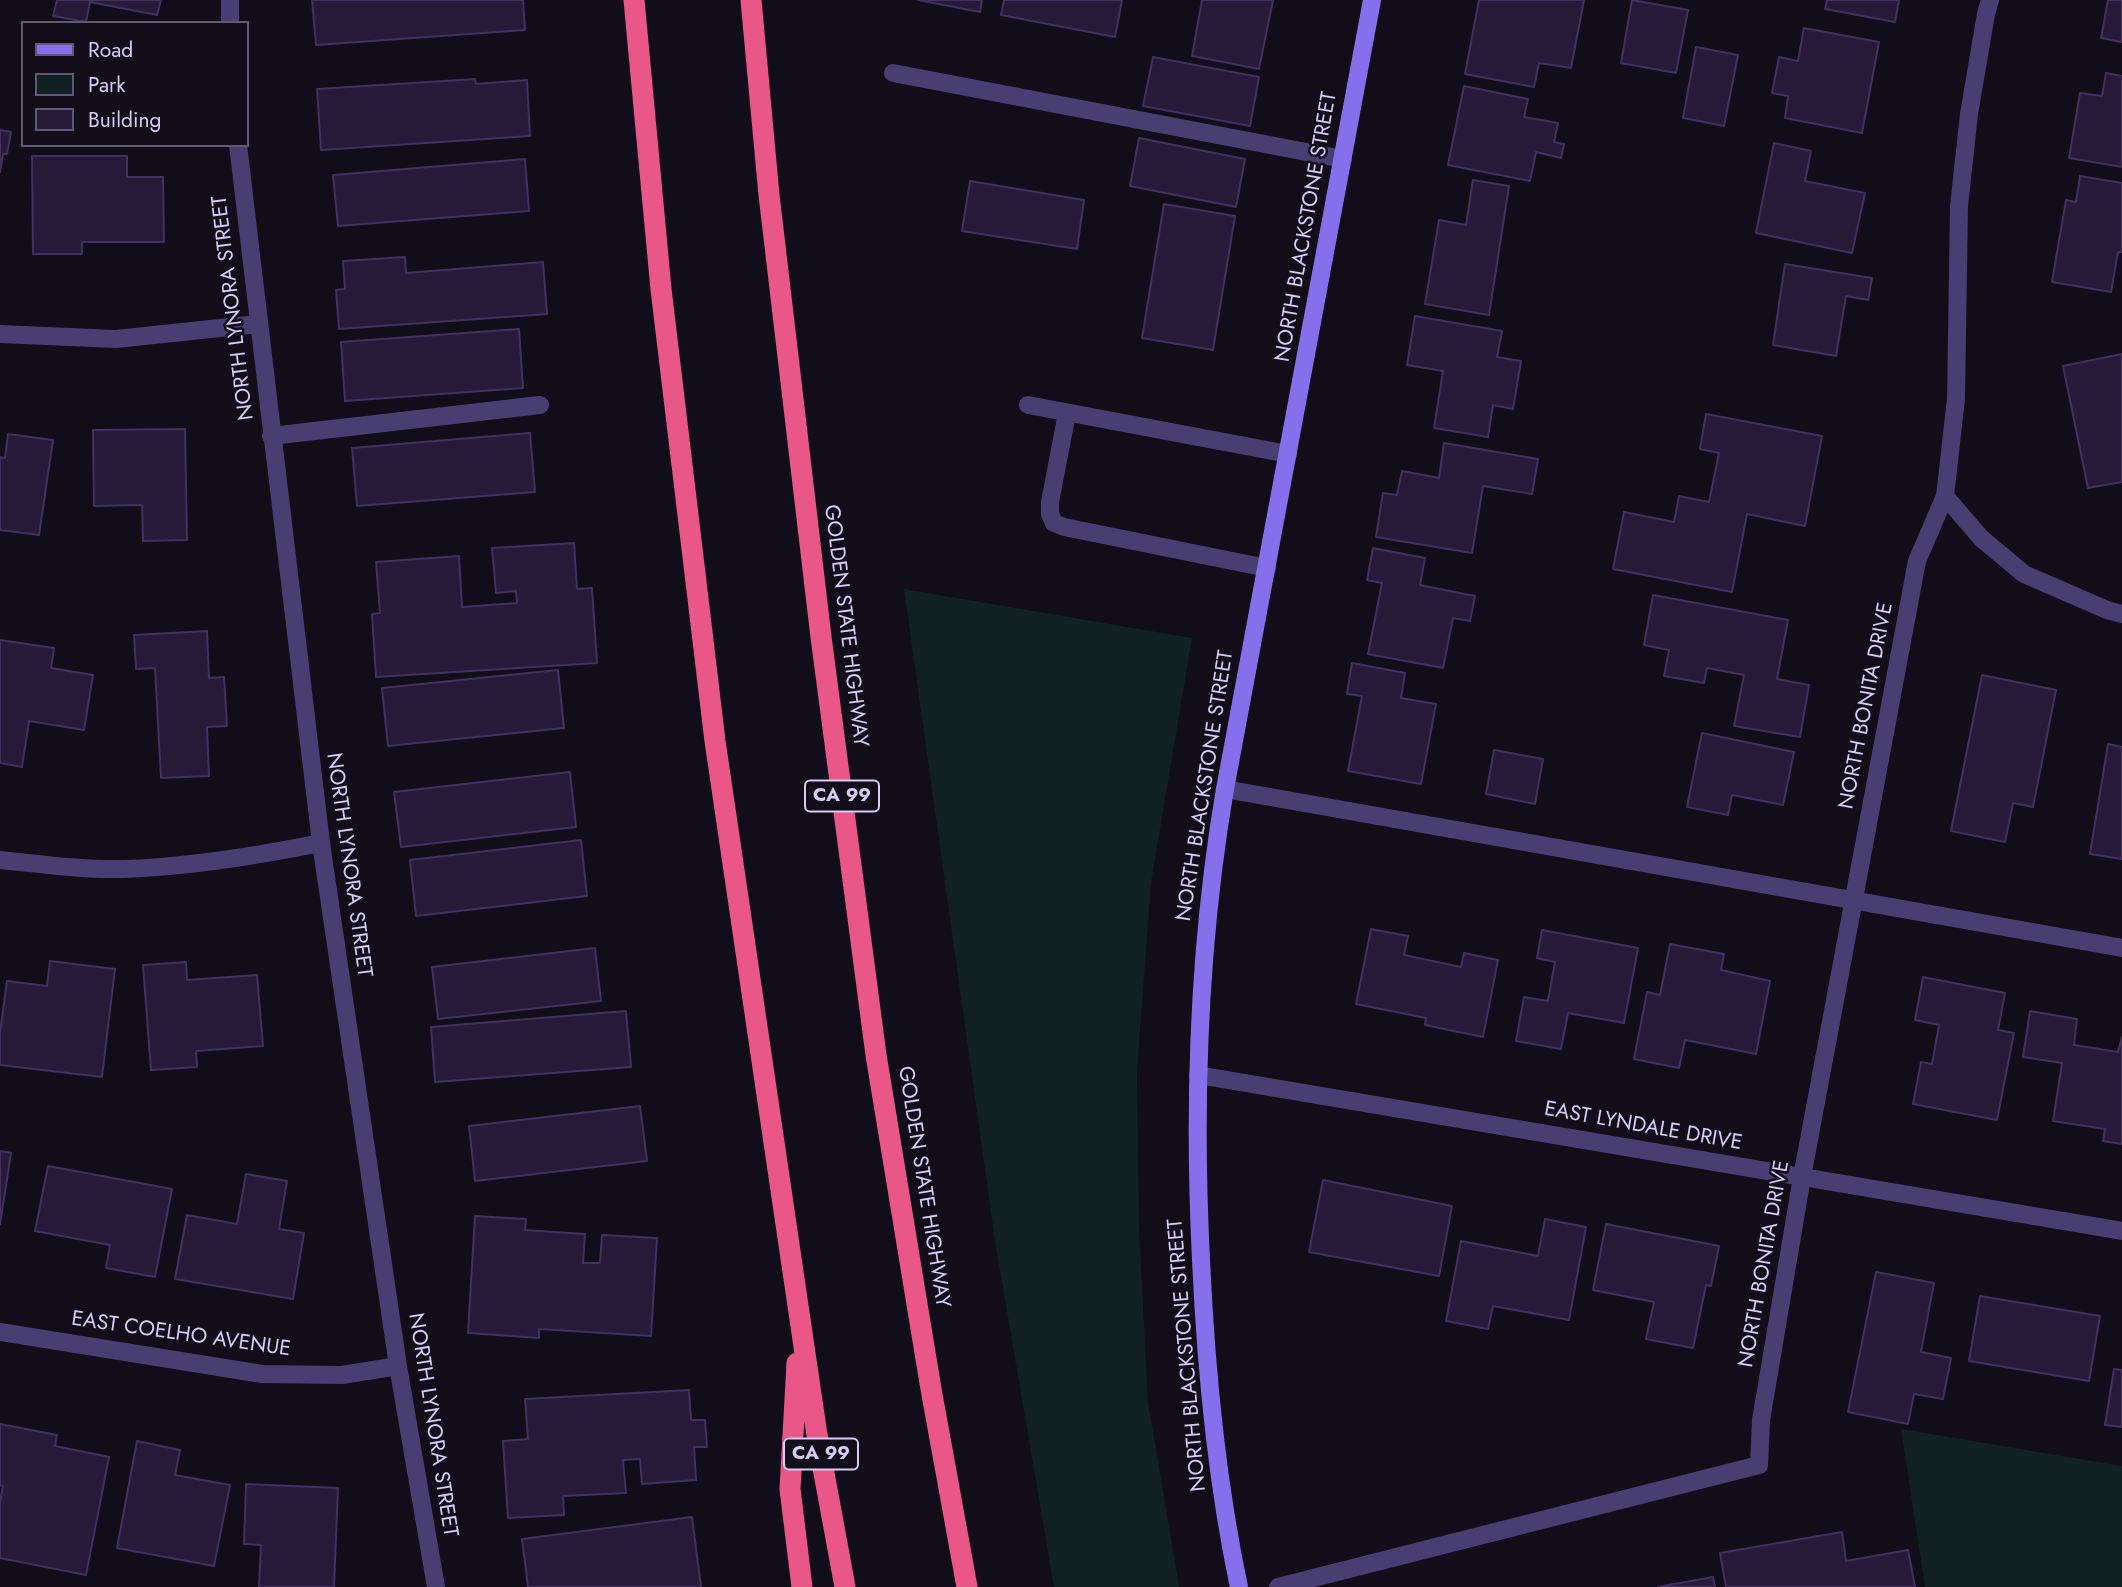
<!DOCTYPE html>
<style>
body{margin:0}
#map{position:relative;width:2122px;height:1587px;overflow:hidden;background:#110d19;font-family:Jost,sans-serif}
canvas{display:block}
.legend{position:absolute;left:21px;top:21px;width:228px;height:126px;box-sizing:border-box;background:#110d19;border:2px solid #605972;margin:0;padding:9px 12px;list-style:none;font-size:21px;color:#d7ccf8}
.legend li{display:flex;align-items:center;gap:14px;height:35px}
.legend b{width:35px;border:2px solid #605972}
</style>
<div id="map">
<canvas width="2122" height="1587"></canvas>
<ul class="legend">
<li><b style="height:9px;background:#8470eb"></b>Road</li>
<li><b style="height:19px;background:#112022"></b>Park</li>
<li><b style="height:19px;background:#251b38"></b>Building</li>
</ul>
</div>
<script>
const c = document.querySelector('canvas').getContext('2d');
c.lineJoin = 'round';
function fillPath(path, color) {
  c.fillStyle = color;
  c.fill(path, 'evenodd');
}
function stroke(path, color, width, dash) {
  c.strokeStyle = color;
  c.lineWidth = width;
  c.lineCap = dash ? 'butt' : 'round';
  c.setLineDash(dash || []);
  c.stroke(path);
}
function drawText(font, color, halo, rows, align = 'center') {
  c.font = font + ' Jost,sans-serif';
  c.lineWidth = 5;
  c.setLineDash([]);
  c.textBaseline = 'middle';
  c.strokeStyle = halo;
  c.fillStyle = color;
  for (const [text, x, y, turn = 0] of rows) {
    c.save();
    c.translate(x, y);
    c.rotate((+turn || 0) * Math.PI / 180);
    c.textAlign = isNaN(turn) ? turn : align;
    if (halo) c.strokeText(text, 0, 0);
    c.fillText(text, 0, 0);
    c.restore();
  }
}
fillPath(new Path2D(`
 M 904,589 L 1192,638 L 1151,883 L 1137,1071 L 1139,1227 L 1148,1402 L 1179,1587 L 1054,1587 L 995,1241 Z
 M 1901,1429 L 2122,1466 L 2122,1587 L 1925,1587 Z`), '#112022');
const building = new Path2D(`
 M 57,0 L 161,0 L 157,15 L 90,2 L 86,22 L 53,16 Z
 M 312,0 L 523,0 L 525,30 L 316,45 Z
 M 918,0 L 982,0 L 980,12 Z
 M 1004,0 L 1122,0 L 1115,37 L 1001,15 Z
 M 1202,0 L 1273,0 L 1259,69 L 1192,56 Z
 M 1479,0 L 1584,0 L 1571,68 L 1539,63 L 1534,87 L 1465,74 Z
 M 1632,0 L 1688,10 L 1676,73 L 1621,63 Z
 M 1827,0 L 1899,0 L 1895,22 L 1825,9 Z
 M 2108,0 L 2122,0 L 2122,42 L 2101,38 Z
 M 1804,28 L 1879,42 L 1862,133 L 1785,118 L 1788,96 L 1772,93 L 1779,57 L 1798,61 Z
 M 1696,47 L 1738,55 L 1724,126 L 1683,118 Z
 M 1153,57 L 1259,77 L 1250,126 L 1143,106 Z
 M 2106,73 L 2122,76 L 2122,167 L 2069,158 L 2080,93 L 2102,96 Z
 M 475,79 L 476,84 L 527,80 L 530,136 L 321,150 L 317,89 Z
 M 1464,86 L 1528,99 L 1524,117 L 1558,123 L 1554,142 L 1564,144 L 1561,158 L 1536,152 L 1530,181 L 1448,165 Z
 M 0,130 L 11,132 L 7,154 L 3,154 L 0,172 Z
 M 1139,138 L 1245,159 L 1236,207 L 1130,186 Z
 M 1774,143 L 1811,151 L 1805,181 L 1865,193 L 1852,253 L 1756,233 Z
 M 32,156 L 127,156 L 127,177 L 163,177 L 164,242 L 82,242 L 82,254 L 33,254 Z
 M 525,159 L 529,211 L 338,226 L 333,175 Z
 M 2080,176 L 2122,183 L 2122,252 L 2118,252 L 2111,292 L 2052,282 L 2066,200 L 2076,202 Z
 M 1473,180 L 1509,186 L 1489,315 L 1425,304 L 1439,220 L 1466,225 Z
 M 970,181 L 1084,200 L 1077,249 L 962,231 Z
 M 1164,204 L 1235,216 L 1213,350 L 1142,338 Z
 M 405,257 L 406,273 L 543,262 L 547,314 L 339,329 L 336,290 L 345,289 L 343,261 Z
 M 1785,264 L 1872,278 L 1868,300 L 1846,296 L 1836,356 L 1773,345 Z
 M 1415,316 L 1502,331 L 1497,357 L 1521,361 L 1513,409 L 1493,405 L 1488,437 L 1434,428 L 1443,371 L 1407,365 Z
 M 519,329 L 523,388 L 345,401 L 341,342 Z
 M 2122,354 L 2122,482 L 2088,488 L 2063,366 Z
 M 1706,414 L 1822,436 L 1805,526 L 1747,514 L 1732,592 L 1613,569 L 1624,512 L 1674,522 L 1679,496 L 1709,502 L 1719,453 L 1700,449 Z
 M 185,429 L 187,540 L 143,541 L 142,505 L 94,506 L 93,430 Z
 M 530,433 L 535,492 L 357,506 L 352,448 Z
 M 8,434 L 53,440 L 39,535 L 0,530 L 0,457 L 5,458 Z
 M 1444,443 L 1538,459 L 1532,494 L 1483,486 L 1472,553 L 1376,537 L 1383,493 L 1397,495 L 1402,471 L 1439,478 Z
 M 574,543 L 577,589 L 592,588 L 597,663 L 376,677 L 372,614 L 380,613 L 376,562 L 459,556 L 462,607 L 517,603 L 516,591 L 496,593 L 492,548 Z
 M 1373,548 L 1425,558 L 1420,585 L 1475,596 L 1470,621 L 1453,618 L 1443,668 L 1368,654 L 1382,583 L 1367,580 Z
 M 1653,595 L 1788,620 L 1777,679 L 1809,685 L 1800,737 L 1734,726 L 1744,675 L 1707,668 L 1704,683 L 1664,676 L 1669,650 L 1644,645 Z
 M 207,631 L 209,678 L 224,677 L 227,726 L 207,727 L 209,776 L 161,778 L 155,668 L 136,669 L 134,635 Z
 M 0,640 L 54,648 L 51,668 L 93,675 L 84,730 L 29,721 L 22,767 L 0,763 Z
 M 1352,663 L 1405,673 L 1401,698 L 1436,704 L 1421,784 L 1348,771 L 1362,696 L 1347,694 Z
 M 558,670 L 564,728 L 388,746 L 382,688 Z
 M 1982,675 L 2056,690 L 2033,807 L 2013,803 L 2005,842 L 1951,831 Z
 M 1702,733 L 1794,752 L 1783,805 L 1732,795 L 1728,815 L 1687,807 Z
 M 2108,744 L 2122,747 L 2122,859 L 2090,854 Z
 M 1494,750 L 1543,759 L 1535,804 L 1486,794 Z
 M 570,772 L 576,827 L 401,847 L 394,792 Z
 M 581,840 L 587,896 L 416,916 L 410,860 Z
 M 1371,929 L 1408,936 L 1404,955 L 1461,967 L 1464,953 L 1498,960 L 1483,1037 L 1425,1025 L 1426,1018 L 1356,1004 Z
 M 1542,930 L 1638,948 L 1624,1023 L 1568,1013 L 1561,1049 L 1516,1041 L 1524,997 L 1548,1001 L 1555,962 L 1537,958 Z
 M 1670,944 L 1724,954 L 1721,970 L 1770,981 L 1756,1054 L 1685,1040 L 1679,1068 L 1634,1059 L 1647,992 L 1660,995 Z
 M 595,948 L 601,1001 L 438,1019 L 432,967 Z
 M 50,961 L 115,969 L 102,1077 L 0,1065 L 0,1033 L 7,981 L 47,986 Z
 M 186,962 L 187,980 L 257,975 L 263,1046 L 196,1051 L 197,1067 L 151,1070 L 143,965 Z
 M 1923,977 L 2005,993 L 1998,1030 L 2014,1033 L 1997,1120 L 1913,1104 L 1921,1062 L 1932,1064 L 1939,1025 L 1915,1020 Z
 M 626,1011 L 631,1067 L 435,1082 L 431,1027 Z
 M 2030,1011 L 2077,1019 L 2074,1045 L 2118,1052 L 2122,1037 L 2122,1144 L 2103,1141 L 2105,1129 L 2053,1121 L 2062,1063 L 2023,1057 Z
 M 640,1106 L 647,1161 L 475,1181 L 469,1126 Z
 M 0,1151 L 11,1153 L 0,1224 Z
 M 48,1166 L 172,1189 L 155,1277 L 106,1268 L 110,1245 L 35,1231 Z
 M 246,1174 L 287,1181 L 279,1229 L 304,1233 L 293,1299 L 175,1279 L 187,1215 L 237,1224 Z
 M 1323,1180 L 1452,1206 L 1439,1276 L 1309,1252 Z
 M 475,1216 L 526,1219 L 525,1230 L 585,1234 L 583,1263 L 600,1263 L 602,1235 L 657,1238 L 651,1336 L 539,1329 L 539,1338 L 468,1333 Z
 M 1545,1219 L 1586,1227 L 1569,1320 L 1493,1306 L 1488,1329 L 1446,1321 L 1461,1241 L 1538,1256 Z
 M 1606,1224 L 1719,1246 L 1711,1286 L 1706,1285 L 1693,1348 L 1646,1339 L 1654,1302 L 1593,1290 Z
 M 1876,1272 L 1934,1283 L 1921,1352 L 1951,1358 L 1943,1399 L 1914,1394 L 1908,1424 L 1848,1412 Z
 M 1980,1296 L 2100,1316 L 2089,1381 L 1969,1361 Z
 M 2114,1369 L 2122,1370 L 2122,1427 L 2105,1425 Z
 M 689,1390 L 691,1420 L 705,1420 L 707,1447 L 694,1447 L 696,1480 L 642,1484 L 640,1459 L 623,1460 L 626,1493 L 563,1496 L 564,1515 L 508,1518 L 503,1441 L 528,1439 L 525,1399 Z
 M 0,1424 L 57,1435 L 55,1446 L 109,1457 L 86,1575 L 0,1558 L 0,1502 L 3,1486 L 0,1485 Z
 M 137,1441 L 180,1450 L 175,1475 L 230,1485 L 214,1566 L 117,1548 Z
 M 246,1484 L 338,1488 L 334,1587 L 259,1587 L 261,1545 L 244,1544 Z
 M 692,1517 L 701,1587 L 528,1587 L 522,1539 Z
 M 1842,1532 L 1846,1561 L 1908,1550 L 1915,1587 L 1726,1587 L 1720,1553 Z
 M 1713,1577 L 1715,1587 L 1658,1587 Z`);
fillPath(building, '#251b38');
stroke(building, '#413061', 2);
stroke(new Path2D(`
 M 893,73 L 1343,159
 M 1028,405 L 1288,454
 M 1067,413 L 1050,502 L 1050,514 L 1054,523 L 1064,527 L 1267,568
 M 271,436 L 540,405
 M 1225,789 L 2122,948
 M 1278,1587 L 1759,1465 L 1761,1420`), '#473e72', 18);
stroke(new Path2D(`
 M 230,0 L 230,23
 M 238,145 L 321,843 L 398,1366 L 436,1587
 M 0,334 L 116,339 L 258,324
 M 1945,496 L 1981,538 L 2024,574 L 2107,610 L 2122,614
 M 0,860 C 41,864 82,870 123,869 C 190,867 256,856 321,843
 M 1198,1075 L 2122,1231
 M 0,1332 L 262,1374 L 342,1375 L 398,1366
 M 1761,1420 L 1802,1177 L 1917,561 L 1945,496 L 1956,399 L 1959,206 L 1969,114 L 1986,14 L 1990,0`), '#473e72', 18);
stroke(new Path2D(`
 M 1239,1587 C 1216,1479 1206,1370 1201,1260 C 1193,1101 1198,947 1225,789 L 1372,0`), '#8470eb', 18);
stroke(new Path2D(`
 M 634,0 L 661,289 L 715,741 L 817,1435 L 845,1587
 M 751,0 L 769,195 L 821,637 L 876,1055 L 931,1389 L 967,1587
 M 797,1363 L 790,1489 L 802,1587`), '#e85788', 21);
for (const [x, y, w] of [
 [842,796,74],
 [821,1454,74]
]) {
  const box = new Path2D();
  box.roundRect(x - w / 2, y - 15.5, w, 31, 5);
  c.fillStyle = '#110d19';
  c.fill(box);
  stroke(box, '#d7ccf8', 2);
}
drawText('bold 19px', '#d7ccf8', null, [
 ["CA 99",842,796],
 ["CA 99",821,1454]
]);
drawText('21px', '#d7ccf8', '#110d19', [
 ["NORTH BLACKSTONE STREET",1307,227,-80],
 ["NORTH LYNORA STREET",234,308,-97],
 ["GOLDEN STATE HIGHWAY",845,626,83],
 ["NORTH BONITA DRIVE",1867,706,-79],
 ["NORTH BLACKSTONE STREET",1206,786,-81],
 ["NORTH LYNORA STREET",348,865,82],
 ["EAST LYNDALE DRIVE",1643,1127,10],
 ["GOLDEN STATE HIGHWAY",923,1187,81],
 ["NORTH BONITA DRIVE",1765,1264,-80],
 ["EAST COELHO AVENUE",181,1335,8],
 ["NORTH BLACKSTONE STREET",1188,1355,-95],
 ["NORTH LYNORA STREET",432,1425,81]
]);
</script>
